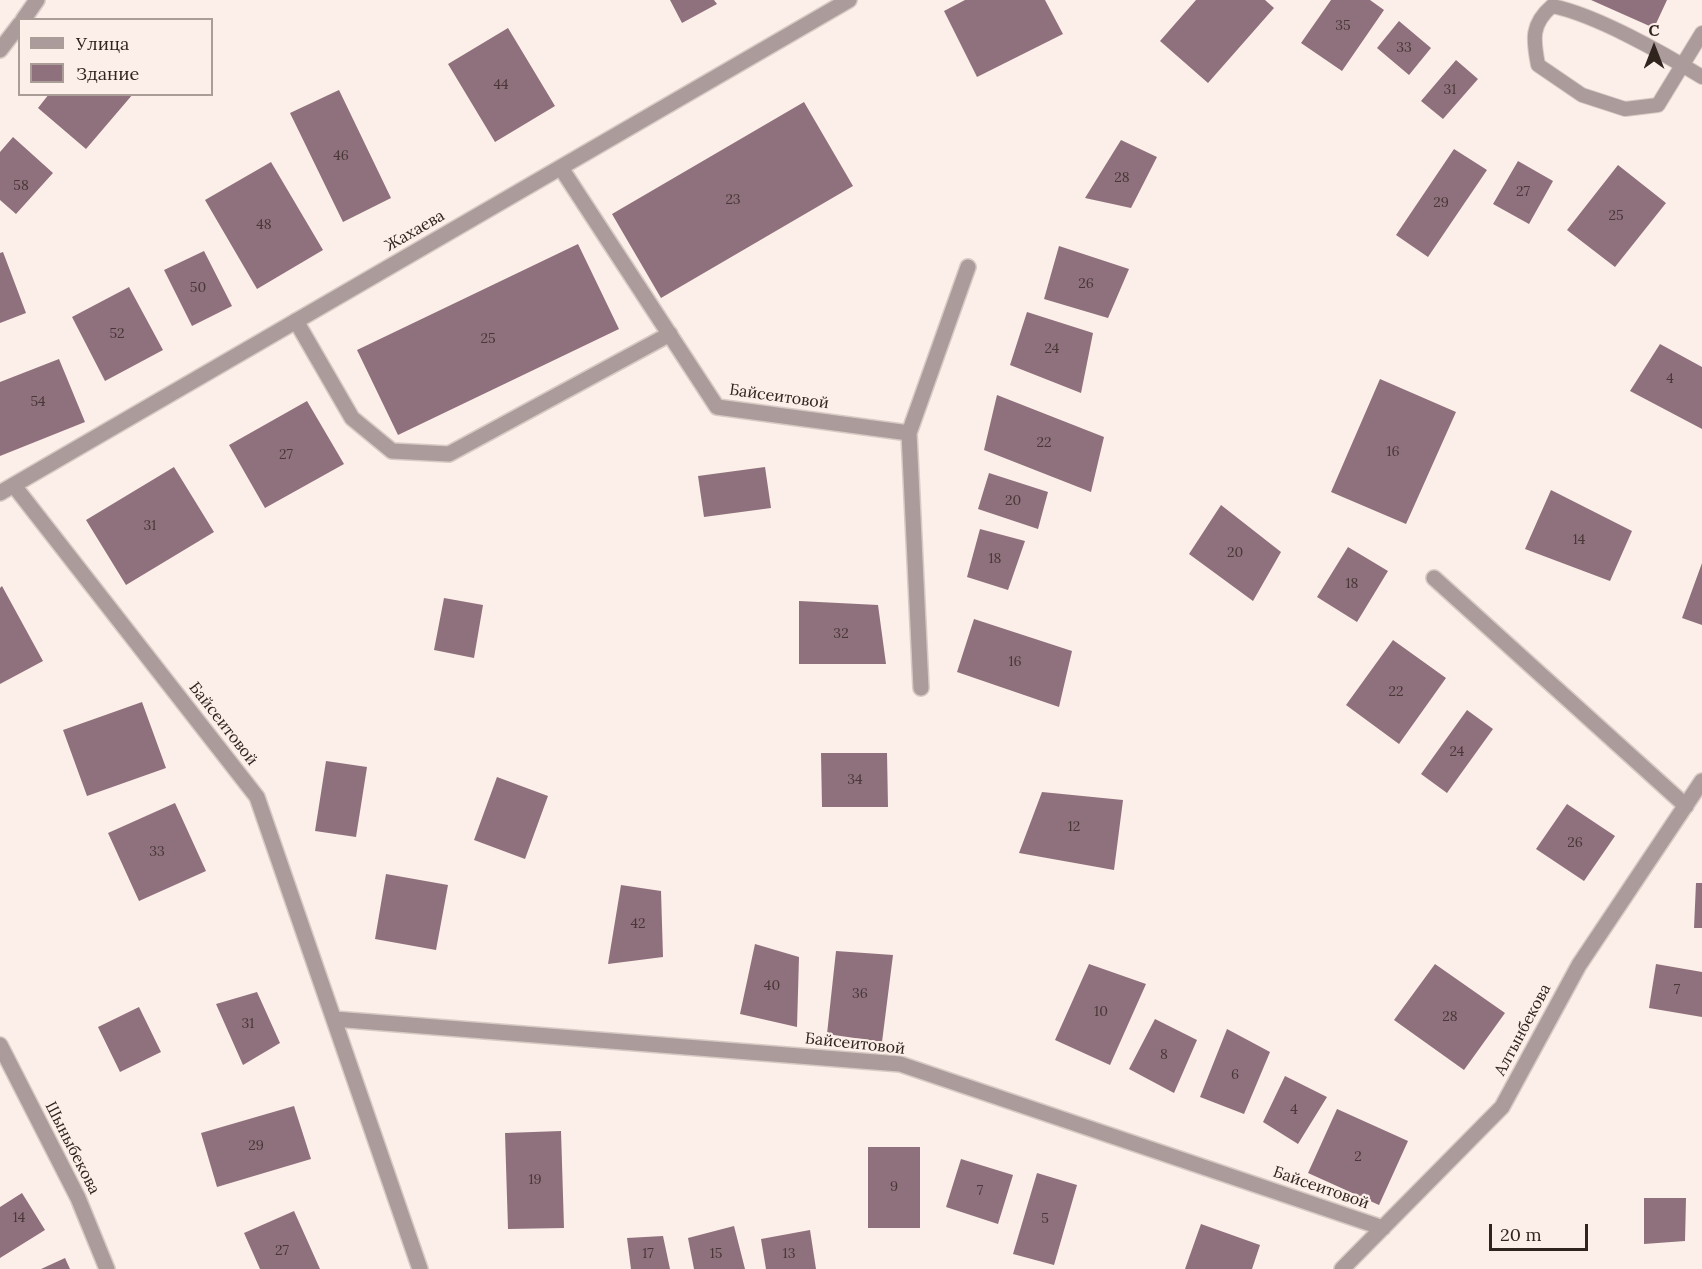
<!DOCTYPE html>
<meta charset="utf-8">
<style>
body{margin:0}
#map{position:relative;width:1702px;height:1269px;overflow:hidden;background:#fceee8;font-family:Lora,serif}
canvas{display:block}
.legend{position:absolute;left:18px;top:18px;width:195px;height:78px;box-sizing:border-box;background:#fceee8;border:2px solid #aa9d98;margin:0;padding:8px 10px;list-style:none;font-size:18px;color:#30241f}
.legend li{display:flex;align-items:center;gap:12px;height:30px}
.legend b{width:30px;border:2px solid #aa9d98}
.north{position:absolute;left:1624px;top:18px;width:60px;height:60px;-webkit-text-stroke:4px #fceee8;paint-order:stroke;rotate:0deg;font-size:16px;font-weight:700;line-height:24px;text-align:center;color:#30241f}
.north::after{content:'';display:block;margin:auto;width:21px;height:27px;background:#30241f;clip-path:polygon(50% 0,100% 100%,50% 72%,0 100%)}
.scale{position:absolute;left:1489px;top:1224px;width:99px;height:27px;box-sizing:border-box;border:3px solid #30241f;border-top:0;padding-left:8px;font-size:18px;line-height:21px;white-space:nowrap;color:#30241f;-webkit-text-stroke:4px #fceee8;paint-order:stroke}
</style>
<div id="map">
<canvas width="1702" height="1269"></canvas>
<ul class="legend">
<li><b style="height:8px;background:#ab9b9b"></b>Улица</li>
<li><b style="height:16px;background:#8f717d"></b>Здание</li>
</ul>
<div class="north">С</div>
<div class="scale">20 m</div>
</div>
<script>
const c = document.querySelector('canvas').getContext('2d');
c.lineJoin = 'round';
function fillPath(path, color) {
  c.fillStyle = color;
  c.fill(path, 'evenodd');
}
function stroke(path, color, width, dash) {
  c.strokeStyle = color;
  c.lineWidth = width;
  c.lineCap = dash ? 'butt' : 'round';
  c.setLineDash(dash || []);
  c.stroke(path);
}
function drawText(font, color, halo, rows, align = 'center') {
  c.font = font + ' Lora,serif';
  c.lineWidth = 4.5;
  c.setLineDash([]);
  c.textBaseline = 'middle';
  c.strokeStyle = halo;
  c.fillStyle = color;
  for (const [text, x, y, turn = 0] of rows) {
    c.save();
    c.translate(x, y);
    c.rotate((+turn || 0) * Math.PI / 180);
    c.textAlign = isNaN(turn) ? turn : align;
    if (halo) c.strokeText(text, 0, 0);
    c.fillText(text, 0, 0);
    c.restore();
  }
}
fillPath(new Path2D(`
 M 670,0 L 714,0 L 717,4 L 682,23 Z
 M 965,0 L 1045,0 L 1063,34 L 977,77 L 944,11 Z
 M 1196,0 L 1265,0 L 1274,8 L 1208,83 L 1160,41 Z
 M 1331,0 L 1370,0 L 1384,10 L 1342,71 L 1301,43 Z
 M 1591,0 L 1667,0 L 1654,28 Z
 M 1399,21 L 1431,48 L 1409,75 L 1377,48 Z
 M 508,28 L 555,106 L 495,142 L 448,64 Z
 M 1456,60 L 1478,79 L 1443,119 L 1421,101 Z
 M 339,90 L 391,198 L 343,222 L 290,113 Z
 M 49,94 L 133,94 L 86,149 L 38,108 Z
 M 804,102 L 853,186 L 661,298 L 612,214 Z
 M 13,137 L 53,173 L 16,214 L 0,200 L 0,152 Z
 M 1121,140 L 1157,157 L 1131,208 L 1085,198 Z
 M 1454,149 L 1487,170 L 1428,257 L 1396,235 Z
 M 1518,161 L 1553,181 L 1529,224 L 1493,204 Z
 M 271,162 L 323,250 L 257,289 L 205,200 Z
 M 1618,165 L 1666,203 L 1615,267 L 1567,230 Z
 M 578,244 L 619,329 L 398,435 L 357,350 Z
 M 1059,246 L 1129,269 L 1108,318 L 1044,299 Z
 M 204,251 L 232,306 L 192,326 L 164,270 Z
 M 3,252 L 26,313 L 0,323 L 0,253 Z
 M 129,287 L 163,350 L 105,381 L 72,317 Z
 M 1027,312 L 1093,333 L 1081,393 L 1010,365 Z
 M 1660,344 L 1702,367 L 1702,429 L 1630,391 Z
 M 59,359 L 85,422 L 0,456 L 0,382 Z
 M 1380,379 L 1456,412 L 1406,524 L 1331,492 Z
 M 997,395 L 1104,437 L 1091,492 L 984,450 Z
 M 307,401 L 344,464 L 265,508 L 229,445 Z
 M 174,467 L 214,532 L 126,585 L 86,520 Z
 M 765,467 L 771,508 L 704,517 L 698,476 Z
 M 989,473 L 1048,492 L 1038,529 L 978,509 Z
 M 1551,490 L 1632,531 L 1610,581 L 1525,549 Z
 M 1221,505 L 1281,552 L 1253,601 L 1189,554 Z
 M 980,529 L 1025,541 L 1008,590 L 967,577 Z
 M 1348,547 L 1388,571 L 1357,622 L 1317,597 Z
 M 1702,563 L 1702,625 L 1682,618 Z
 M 2,586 L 43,661 L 0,684 L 0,588 Z
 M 444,598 L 483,605 L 474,658 L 434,650 Z
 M 799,601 L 878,605 L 886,664 L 799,664 Z
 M 974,619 L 1072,651 L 1059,707 L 957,672 Z
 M 1393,640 L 1446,678 L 1399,744 L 1346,705 Z
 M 142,702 L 166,768 L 87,796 L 63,730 Z
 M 1467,710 L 1493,729 L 1447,793 L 1421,774 Z
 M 821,753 L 887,753 L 888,807 L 822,807 Z
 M 326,761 L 367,767 L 356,837 L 315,831 Z
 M 497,777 L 548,796 L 525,859 L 474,840 Z
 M 1042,792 L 1123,800 L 1114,870 L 1019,853 Z
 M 175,803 L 206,871 L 139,901 L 108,833 Z
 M 1567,804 L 1615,836 L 1584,881 L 1536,849 Z
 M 386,874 L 448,885 L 436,950 L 375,939 Z
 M 1696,883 L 1702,883 L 1702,928 L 1694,928 Z
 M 621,885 L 661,891 L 663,957 L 608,964 Z
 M 755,944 L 799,957 L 797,1027 L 740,1014 Z
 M 836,951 L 893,955 L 882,1042 L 827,1034 Z
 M 1089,964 L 1146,984 L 1110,1065 L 1055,1040 Z
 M 1435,964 L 1505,1013 L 1464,1070 L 1394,1020 Z
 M 1656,964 L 1702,972 L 1702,1017 L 1649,1008 Z
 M 257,992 L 280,1043 L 243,1065 L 216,1004 Z
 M 139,1007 L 161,1052 L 120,1072 L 98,1027 Z
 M 1155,1019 L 1197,1040 L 1174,1093 L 1129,1069 Z
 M 1227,1029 L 1270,1052 L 1244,1114 L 1200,1097 Z
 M 1285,1076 L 1327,1097 L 1298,1144 L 1263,1122 Z
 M 294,1106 L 311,1159 L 217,1187 L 201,1133 Z
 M 1337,1109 L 1408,1141 L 1379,1205 L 1308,1173 Z
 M 561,1131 L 564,1228 L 508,1229 L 505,1133 Z
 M 868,1147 L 920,1147 L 920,1228 L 868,1228 Z
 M 961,1159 L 1013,1175 L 998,1224 L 946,1207 Z
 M 1037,1173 L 1077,1185 L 1054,1265 L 1013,1254 Z
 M 22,1193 L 45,1230 L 0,1258 L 0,1207 Z
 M 1644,1198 L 1686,1198 L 1685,1241 L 1644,1244 Z
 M 294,1211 L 320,1269 L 260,1269 L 244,1233 Z
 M 1201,1224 L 1260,1245 L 1252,1269 L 1185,1269 Z
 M 734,1226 L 745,1269 L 694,1269 L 688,1238 Z
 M 810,1230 L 816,1269 L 766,1269 L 761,1239 Z
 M 663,1236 L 670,1269 L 631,1269 L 627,1238 Z
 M 65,1258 L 70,1269 L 41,1269 Z`), '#8f717d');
const service = new Path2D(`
 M 1702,33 L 1658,105 L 1625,109 L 1582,95 L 1538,65 C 1533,39 1531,24 1552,6 C 1596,15 1663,53 1702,77`);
const minor = new Path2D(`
 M 23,20 L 37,0
 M 0,50 L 20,24
 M 561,168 L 717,407 L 909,433 L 968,267
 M 296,321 L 352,418 L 392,451 L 449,454 L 670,334
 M 909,433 L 921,688
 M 15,487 L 257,797 L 420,1269
 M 1434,578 L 1686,806
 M 334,1019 L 900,1064 L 1383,1228
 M 0,1045 L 78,1198 L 107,1269
 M 1342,1269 L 1502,1107 L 1579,965 L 1702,781`);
const tertiary = new Path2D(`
 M 0,493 L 849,0`);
stroke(service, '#d7cac4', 16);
stroke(minor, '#d7cac4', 18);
stroke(tertiary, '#d7cac4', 18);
stroke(service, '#ab9b9b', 14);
stroke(minor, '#ab9b9b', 15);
stroke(tertiary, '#ab9b9b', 15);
drawText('14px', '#483736', null, [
 ["35",1343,26],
 ["33",1404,48],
 ["44",501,85],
 ["31",1450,90],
 ["46",341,156],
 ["28",1122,178],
 ["58",21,186],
 ["27",1523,192],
 ["23",733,200],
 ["29",1441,203],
 ["25",1616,216],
 ["48",264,225],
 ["26",1086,284],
 ["50",198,288],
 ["52",117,334],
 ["25",488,339],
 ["24",1052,349],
 ["4",1670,379],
 ["54",38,402],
 ["22",1044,443],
 ["16",1393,452],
 ["27",286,455],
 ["20",1013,501],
 ["31",150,526],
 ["14",1579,540],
 ["20",1235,553],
 ["18",995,559],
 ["18",1352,584],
 ["32",841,634],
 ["16",1015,662],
 ["22",1396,692],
 ["24",1457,752],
 ["34",855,780],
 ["12",1074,827],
 ["26",1575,843],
 ["33",157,852],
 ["42",638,924],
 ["40",772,986],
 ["7",1677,990],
 ["36",860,994],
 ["10",1101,1012],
 ["28",1450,1017],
 ["31",248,1024],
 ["8",1164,1055],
 ["6",1235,1075],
 ["4",1294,1110],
 ["29",256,1146],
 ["2",1358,1157],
 ["19",535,1180],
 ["9",894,1187],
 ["7",980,1191],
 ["14",19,1218],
 ["5",1045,1219],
 ["27",282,1251],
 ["17",648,1254],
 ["15",716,1254],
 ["13",789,1254]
]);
drawText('16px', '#30241f', '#fceee8', [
 ["Жахаева",415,231,-30],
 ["Байсеитовой",779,397,8],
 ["Байсеитовой",223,724,52],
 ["Алтынбекова",1523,1030,-62],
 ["Байсеитовой",855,1044,6],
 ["Шыныбекова",72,1148,63],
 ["Байсеитовой",1321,1188,19]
]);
</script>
